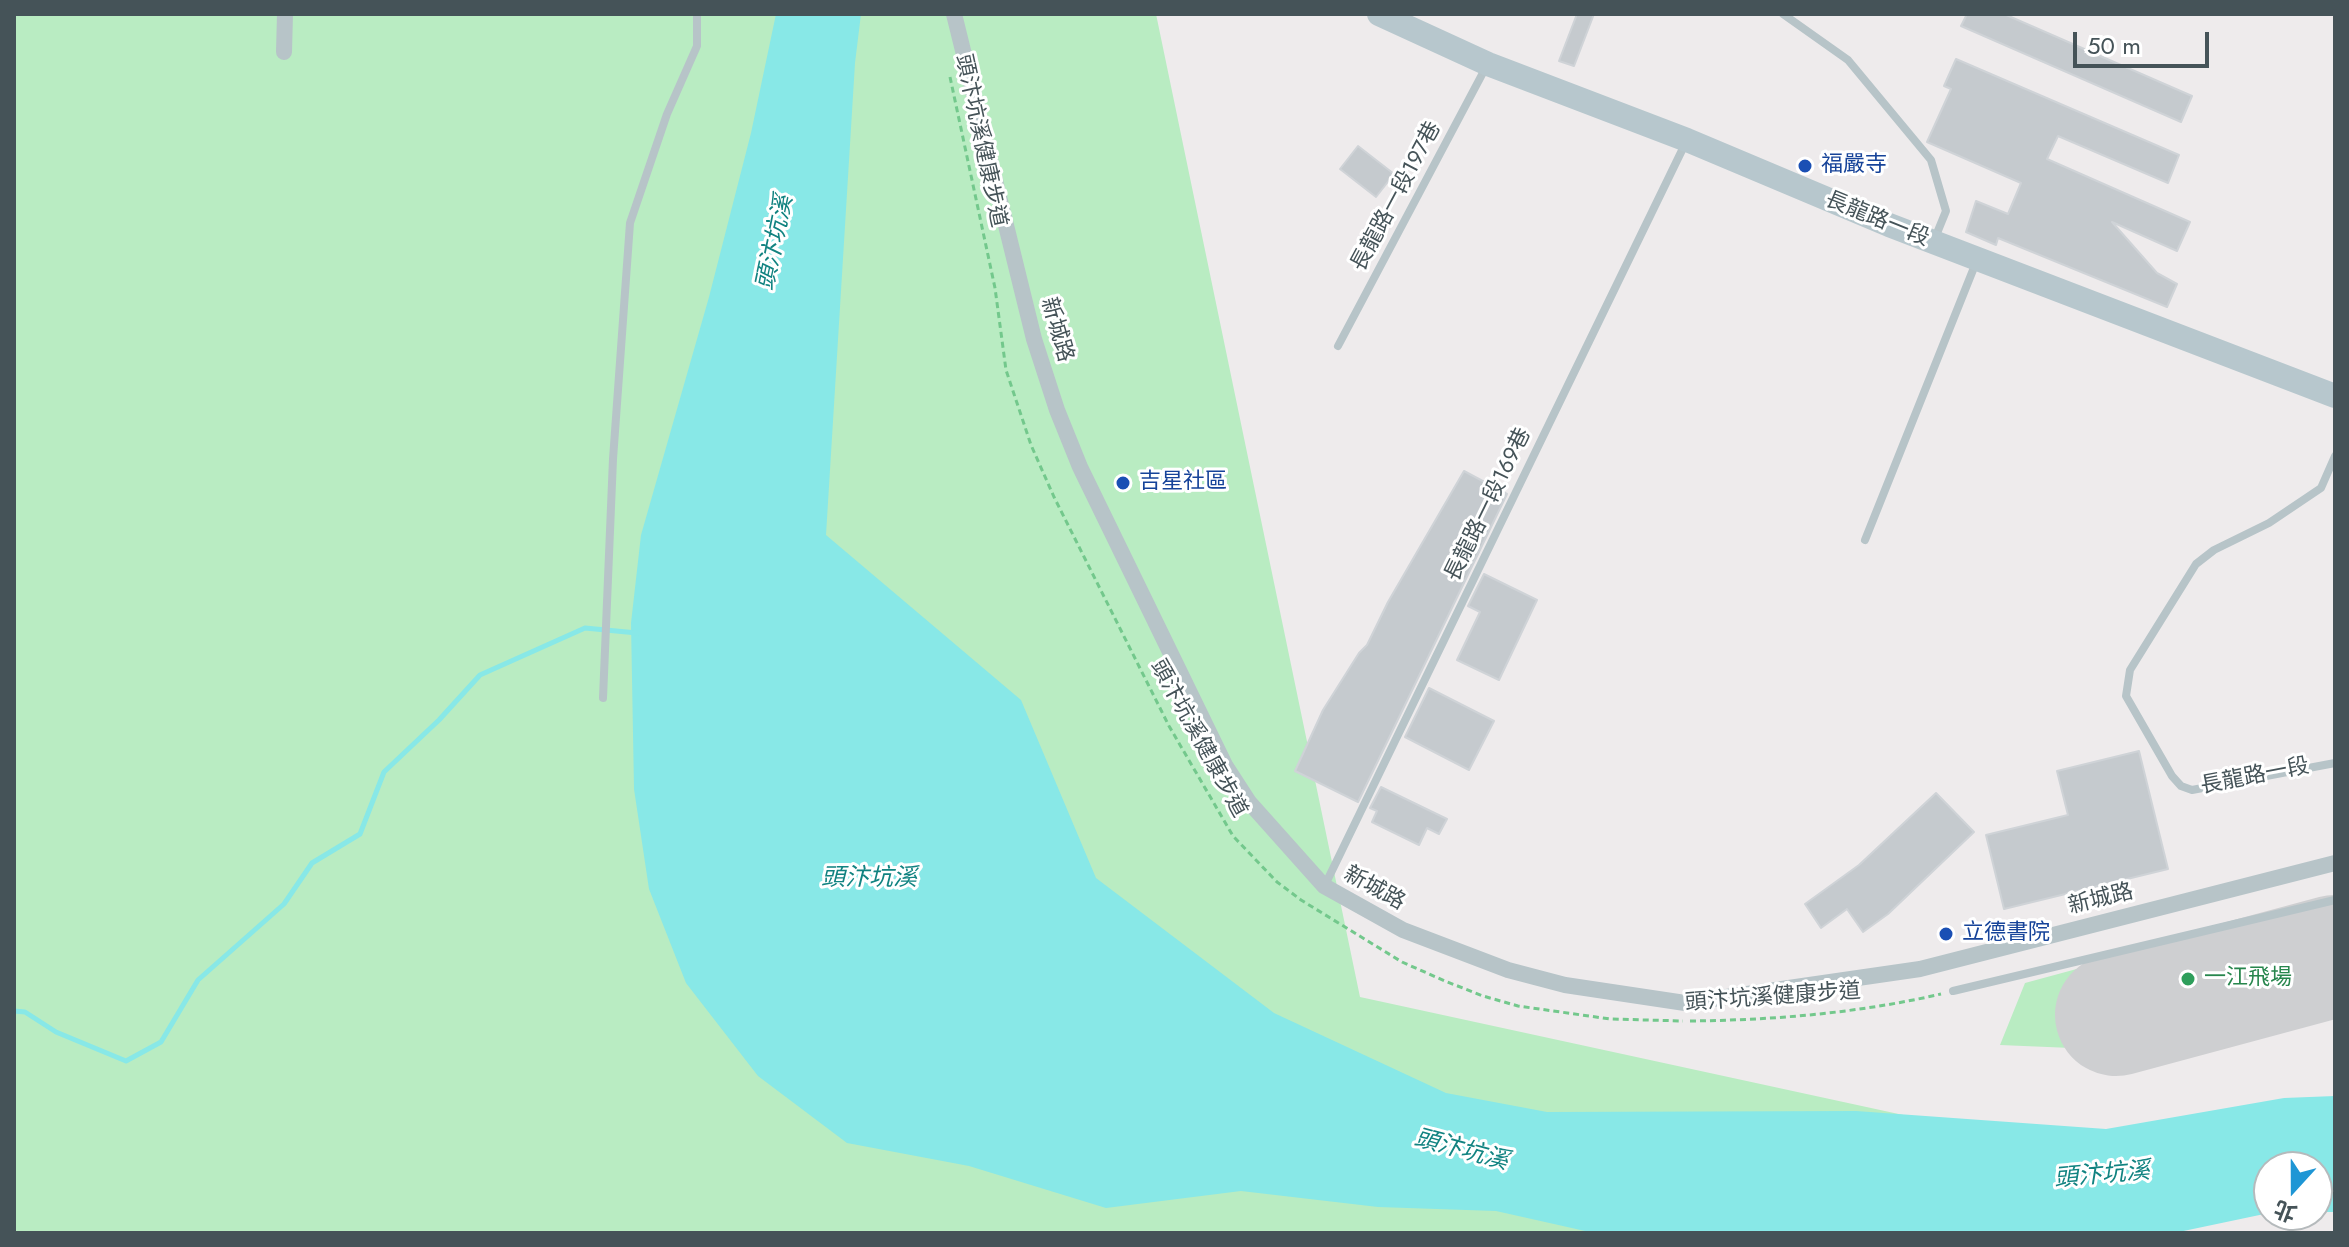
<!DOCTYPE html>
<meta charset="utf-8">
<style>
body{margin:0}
#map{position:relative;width:2349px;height:1247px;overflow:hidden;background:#eeebec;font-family:Jost,"Noto Sans TC",sans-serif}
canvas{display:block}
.frame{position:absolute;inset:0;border:16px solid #455358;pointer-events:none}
.north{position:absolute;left:2253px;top:1151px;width:80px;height:80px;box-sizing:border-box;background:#fff;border:2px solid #b5babc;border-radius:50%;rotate:201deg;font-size:22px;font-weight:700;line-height:32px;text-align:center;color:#455358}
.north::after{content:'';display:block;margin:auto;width:28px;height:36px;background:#1e96d5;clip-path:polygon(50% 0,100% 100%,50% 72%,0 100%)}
.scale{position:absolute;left:2073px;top:32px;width:136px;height:36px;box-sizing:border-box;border:4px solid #455358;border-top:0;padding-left:10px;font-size:24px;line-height:28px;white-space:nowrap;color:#455358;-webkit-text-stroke:6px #fff;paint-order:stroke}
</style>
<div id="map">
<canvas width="2349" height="1247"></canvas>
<div class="frame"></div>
<div class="north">北</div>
<div class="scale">50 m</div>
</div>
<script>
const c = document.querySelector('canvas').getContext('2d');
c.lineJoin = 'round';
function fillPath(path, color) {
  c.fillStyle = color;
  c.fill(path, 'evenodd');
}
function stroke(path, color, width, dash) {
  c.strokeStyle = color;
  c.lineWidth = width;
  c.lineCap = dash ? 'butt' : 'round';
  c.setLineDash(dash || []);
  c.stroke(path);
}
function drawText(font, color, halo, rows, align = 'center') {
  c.font = font + ' Jost,"Noto Sans TC",sans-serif';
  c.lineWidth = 6;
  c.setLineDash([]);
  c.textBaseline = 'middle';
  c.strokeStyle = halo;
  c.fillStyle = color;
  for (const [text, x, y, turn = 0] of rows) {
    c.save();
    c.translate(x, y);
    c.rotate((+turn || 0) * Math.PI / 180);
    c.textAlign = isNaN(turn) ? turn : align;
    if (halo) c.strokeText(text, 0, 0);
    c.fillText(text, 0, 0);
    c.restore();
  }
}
fillPath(new Path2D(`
 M 14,14 L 1156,14 L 1360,997 L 2092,1156 L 2104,1233 L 14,1233 Z
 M 2335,899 L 2335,1005 L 2299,1015 L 2143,1051 L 2000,1045 L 2025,983 Z`), '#b9ecc2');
fillPath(new Path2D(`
 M 776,14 L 861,14 L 855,63 L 826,535 L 1021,700 L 1096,878 L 1274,1013 L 1446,1093 L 1547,1112 L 1856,1111 L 2106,1129 L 2284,1098 L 2335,1096 L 2335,1212 L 2317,1212 L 2317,1167 L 2269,1167 L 2269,1213 L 2174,1233 L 1594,1233 L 1496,1211 L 1378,1207 L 1241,1191 L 1106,1208 L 969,1166 L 847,1143 L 758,1076 L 686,983 L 649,889 L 634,789 L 631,623 L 641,535 L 709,297 L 751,133 Z`), '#88e8e7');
stroke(new Path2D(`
 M 14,1011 L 25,1012 L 56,1032 L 126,1061 L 161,1042 L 198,980 L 284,904 L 312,863 L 360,834 L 384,772 L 439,720 L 480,675 L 585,628 L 637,633`), '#88e8e7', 5);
stroke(new Path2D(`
 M 2116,1015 L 2335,956`), '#cecfd1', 122);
const building = new Path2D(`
 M 1577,14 L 1594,14 L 1574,66 L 1559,61 Z
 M 1967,14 L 2004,14 L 2192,96 L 2181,122 L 1961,26 Z
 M 1956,59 L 2179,155 L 2168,183 L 2058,136 L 2047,159 L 2190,222 L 2177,251 L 2112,222 L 2157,273 L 2177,284 L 2167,307 L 1998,238 L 1996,245 L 1966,232 L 1976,201 L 2008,214 L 2021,183 L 1927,142 L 1951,89 L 1944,86 Z
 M 1358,146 L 1394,174 L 1376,197 L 1340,169 Z
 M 1464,471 L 1507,494 L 1358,802 L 1295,771 L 1323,710 L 1359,653 L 1367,645 L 1388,602 Z
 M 1484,574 L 1537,600 L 1499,680 L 1457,660 L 1480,612 L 1468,606 Z
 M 1429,688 L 1494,721 L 1469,770 L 1405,737 Z
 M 2139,751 L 2168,869 L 2004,909 L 1986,835 L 2068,815 L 2057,771 Z
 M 1381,787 L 1447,819 L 1439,834 L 1427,828 L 1419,845 L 1372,822 L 1377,811 L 1370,808 Z
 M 1936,793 L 1974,832 L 1888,914 L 1863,932 L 1847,909 L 1821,928 L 1805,904 L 1859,865 Z`);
fillPath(building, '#c5cace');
stroke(building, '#cfd3d7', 2);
stroke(new Path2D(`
 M 950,77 L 995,288 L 1006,370 L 1031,445 L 1054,497 L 1169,726 L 1233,836 L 1277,882 L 1301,900 L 1402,962 L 1445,981 L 1483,996 L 1518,1006 L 1610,1019 L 1683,1021
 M 1690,1021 C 1774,1020 1859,1013 1941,994`), '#73c88c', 3, [6, 4]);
stroke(new Path2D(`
 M 1783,14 L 1848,60 L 1931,160 L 1946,211 L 1935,238
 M 1338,346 L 1486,67
 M 2335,456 L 2321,488 L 2269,523 L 2214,550 L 2196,564 L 2130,670 L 2126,696 L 2172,776 L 2181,786 L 2192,790 L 2335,763
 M 1865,540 L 1977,260
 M 603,698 L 613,459 L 630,223 L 667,114 L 697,46 L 697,14
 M 1325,885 L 1686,142
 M 1953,991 L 2335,900`), '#b7c4c8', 8);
stroke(new Path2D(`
 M 954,14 L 1034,339 L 1057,410 L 1080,467 L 1225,765 L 1249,802 L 1324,886 L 1403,930 L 1508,970 L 1565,985 L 1685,1003 L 1920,969 L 2335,863
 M 284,52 L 285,14`), '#b7c4c8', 16);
stroke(new Path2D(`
 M 1379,14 L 1488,64 L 1687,140 L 1889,225 L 2335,396`), '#b7c7cd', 24);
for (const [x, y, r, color] of [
 [1805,166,8,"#1a4fb4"],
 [1123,483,8,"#1a4fb4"],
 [1946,934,8,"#1a4fb4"],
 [2188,979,8,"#2e9e5b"]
]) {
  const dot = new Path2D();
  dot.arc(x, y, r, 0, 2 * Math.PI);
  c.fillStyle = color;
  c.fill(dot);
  stroke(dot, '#fff', 3);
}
drawText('22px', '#455358', '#fff', [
 ["頭汴坑溪健康步道",980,141,78],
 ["長龍路一段197巷",1397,197,-62],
 ["長龍路一段",1877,220,22],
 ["新城路",1056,330,74],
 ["長龍路一段169巷",1489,505,-64],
 ["頭汴坑溪健康步道",1198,739,61],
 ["長龍路一段",2255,777,-11],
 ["新城路",1374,889,29],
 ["新城路",2101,900,-14],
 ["頭汴坑溪健康步道",1773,998,-4]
]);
drawText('22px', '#164399', '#fff', [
 ["福嚴寺",1821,166],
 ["吉星社區",1139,483],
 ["立德書院",1962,934]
], 'left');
drawText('22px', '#27864d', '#fff', [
 ["一江飛場",2204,979]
], 'left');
drawText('italic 24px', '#118381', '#fff', [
 ["頭汴坑溪",776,243,-78],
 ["頭汴坑溪",869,879],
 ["頭汴坑溪",1461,1151,15],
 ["頭汴坑溪",2102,1176,-5]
]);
</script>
